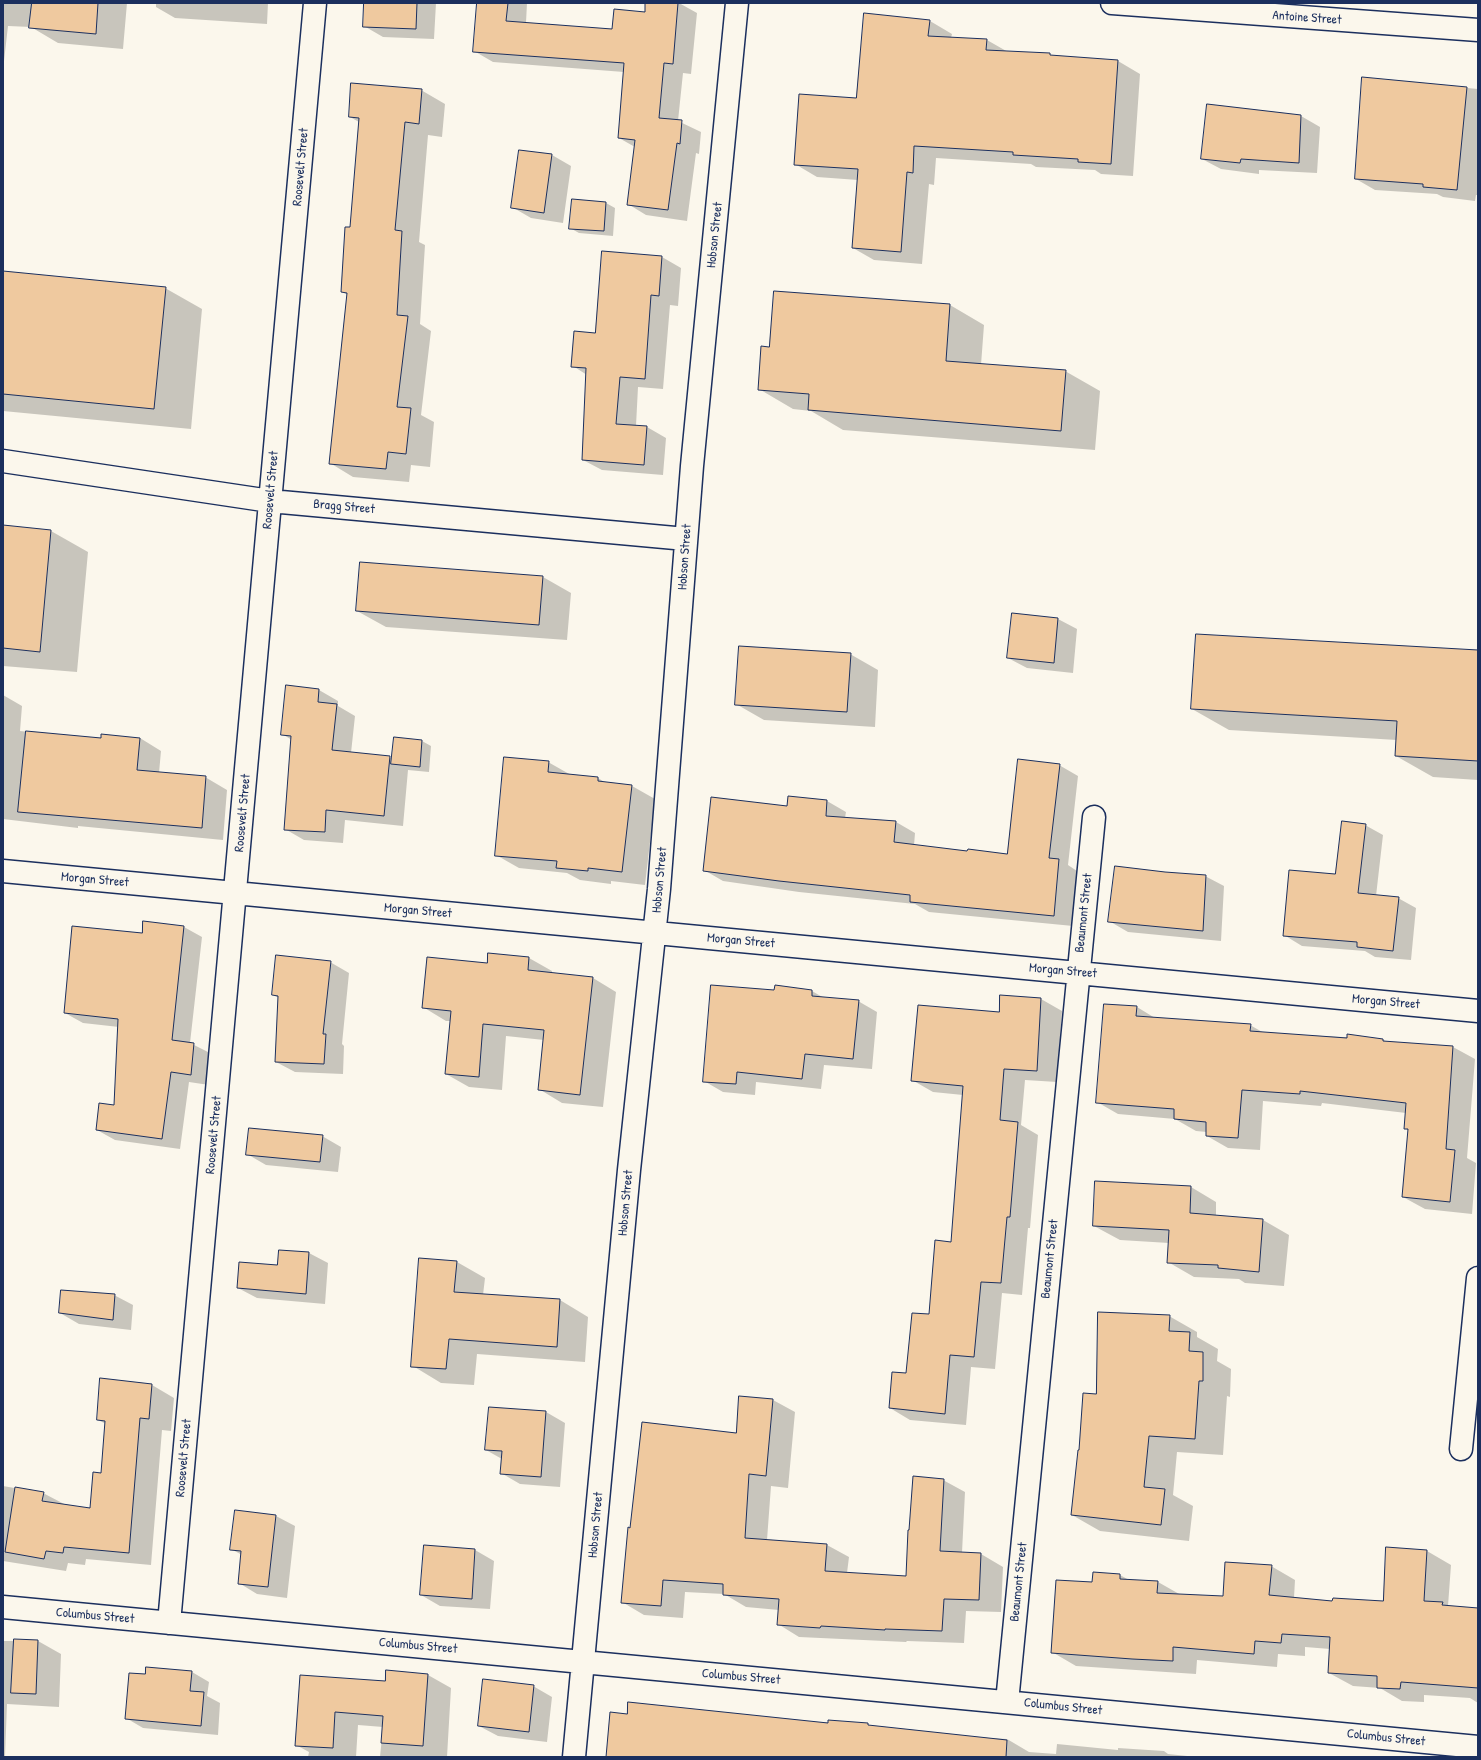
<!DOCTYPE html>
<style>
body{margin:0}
#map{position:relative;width:1481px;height:1760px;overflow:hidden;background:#fbf7ec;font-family:"Patrick Hand",sans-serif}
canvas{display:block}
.frame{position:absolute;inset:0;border:4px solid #1b2f5e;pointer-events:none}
</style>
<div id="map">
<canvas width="1481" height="1760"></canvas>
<div class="frame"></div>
</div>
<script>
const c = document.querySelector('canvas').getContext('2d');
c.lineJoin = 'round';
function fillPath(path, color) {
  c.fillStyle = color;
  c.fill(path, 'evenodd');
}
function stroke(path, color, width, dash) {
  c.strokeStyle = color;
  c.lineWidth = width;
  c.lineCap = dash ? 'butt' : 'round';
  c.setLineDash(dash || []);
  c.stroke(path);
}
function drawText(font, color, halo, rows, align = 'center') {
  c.font = font + ' "Patrick Hand",sans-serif';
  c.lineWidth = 3;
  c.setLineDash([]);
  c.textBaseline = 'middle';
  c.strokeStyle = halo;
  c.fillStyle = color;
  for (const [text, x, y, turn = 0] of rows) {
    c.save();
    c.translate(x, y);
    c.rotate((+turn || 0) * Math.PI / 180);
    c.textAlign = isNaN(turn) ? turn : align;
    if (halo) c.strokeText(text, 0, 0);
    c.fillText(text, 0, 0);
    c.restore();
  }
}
fillPath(new Path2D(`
 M 3,3 L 127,3 L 123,49 L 58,43 L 31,27 L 8,26 L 3,70 Z
 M 156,3 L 268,3 L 267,24 L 175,18 L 156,7 Z
 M 365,3 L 436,3 L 434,39 L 383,37 L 364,26 Z
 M 478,3 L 527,3 L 526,23 L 630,41 L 654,3 L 679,3 L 697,13 L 691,74 L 683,73 L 678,121 L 701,132 L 699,154 L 696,153 L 687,221 L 646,215 L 628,204 L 635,147 L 619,138 L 624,72 L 493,62 L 474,51 Z
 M 930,21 L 952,34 L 951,38 L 987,40 L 1008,52 L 1118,61 L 1140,74 L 1133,176 L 1101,174 L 1095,170 L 1036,167 L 1031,164 L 936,158 L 934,185 L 929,184 L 922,264 L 874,260 L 853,248 L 858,180 L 817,177 L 795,164 Z
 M 1363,78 L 1478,89 L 1478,195 L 1476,195 L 1475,201 L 1443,197 L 1437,194 L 1375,190 L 1356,179 Z
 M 421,90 L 445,104 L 442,137 L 428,135 L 419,242 L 425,245 L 420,324 L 431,331 L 421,415 L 434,422 L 430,467 L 411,465 L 409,482 L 353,477 L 330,463 L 348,295 L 342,292 L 351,229 L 359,122 L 350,117 Z
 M 1208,105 L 1301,116 L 1320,127 L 1317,173 L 1259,170 L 1259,174 L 1221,169 L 1202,159 Z
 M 552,155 L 571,166 L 563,223 L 531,218 L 512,207 Z
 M 572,200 L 606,203 L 615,208 L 613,236 L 579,233 L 570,228 Z
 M 603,252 L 662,257 L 681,268 L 678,306 L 670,305 L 663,389 L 638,387 L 636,426 L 647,427 L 666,438 L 663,475 L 602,470 L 583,460 L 587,375 L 573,366 L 596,334 Z
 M 3,272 L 165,288 L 202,309 L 191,429 L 3,411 Z
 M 774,292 L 950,305 L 984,325 L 981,365 L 1065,371 L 1100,391 L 1095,450 L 843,430 L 811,411 L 793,409 L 759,389 L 770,348 Z
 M 3,526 L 51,531 L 88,552 L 77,672 L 3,666 Z
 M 543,577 L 571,593 L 567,640 L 386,627 L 357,611 Z
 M 1058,619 L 1077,629 L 1073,673 L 1027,668 L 1008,658 Z
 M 1478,651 L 1478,780 L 1433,777 L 1396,756 L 1397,740 L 1229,730 L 1192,709 Z
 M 850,654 L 878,670 L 875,727 L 764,720 L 736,704 Z
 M 287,686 L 319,690 L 338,701 L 338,706 L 355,716 L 351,753 L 389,757 L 393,759 L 395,738 L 422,741 L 431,746 L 429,772 L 408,770 L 403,826 L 345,820 L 343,843 L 304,840 L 285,829 L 292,740 L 282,734 Z
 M 3,695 L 22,706 L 20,731 L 102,739 L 140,738 L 161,751 L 159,773 L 205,777 L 227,790 L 223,840 L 78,826 L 78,828 L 3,819 Z
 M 548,762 L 571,775 L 598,778 L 606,783 L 632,786 L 655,799 L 645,885 L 611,881 L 611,884 L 580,880 L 567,873 L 519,868 L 496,855 Z
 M 1059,765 L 1078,776 L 1068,865 L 1077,871 L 1073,926 L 929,912 L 915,904 L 799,892 L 723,881 L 704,870 L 787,808 L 788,797 L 827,801 L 846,812 L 845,818 L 896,822 L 915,833 L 914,846 L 1008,855 Z
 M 1365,825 L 1383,835 L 1376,896 L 1398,898 L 1416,908 L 1411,960 L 1375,957 L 1365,951 L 1302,946 L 1284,935 L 1336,875 Z
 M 1165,873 L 1205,876 L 1224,886 L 1221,941 L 1128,932 L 1109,921 Z
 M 184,927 L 202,937 L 190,1043 L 212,1054 L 209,1085 L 189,1082 L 180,1149 L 115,1140 L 97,1130 L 115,1106 L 119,1027 L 83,1023 L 65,1013 L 143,934 Z
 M 529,958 L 552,971 L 552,974 L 593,978 L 616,992 L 603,1107 L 562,1103 L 539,1089 L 544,1040 L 506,1036 L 502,1090 L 469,1087 L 446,1074 L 451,1021 L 446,1021 L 423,1007 L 488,964 Z
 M 330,962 L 349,973 L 342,1044 L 344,1046 L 343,1074 L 295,1072 L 276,1062 L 279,998 L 273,995 Z
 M 812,991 L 824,998 L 858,1001 L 877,1012 L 872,1069 L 824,1065 L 821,1089 L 756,1082 L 755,1095 L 723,1092 L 704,1081 Z
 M 1001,996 L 1041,999 L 1062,1011 L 1057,1082 L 1025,1080 L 1021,1125 L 1038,1135 L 1030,1228 L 1028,1228 L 1022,1295 L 1002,1293 L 995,1369 L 971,1367 L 966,1425 L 910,1420 L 890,1408 L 907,1374 L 930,1315 L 952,1243 L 963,1095 L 933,1092 L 912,1080 L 1000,1013 Z
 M 1137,1007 L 1155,1018 L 1250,1025 L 1264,1033 L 1382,1039 L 1387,1042 L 1453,1047 L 1475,1059 L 1467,1158 L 1476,1163 L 1472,1214 L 1425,1209 L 1403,1197 L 1409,1131 L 1405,1128 L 1406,1113 L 1322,1103 L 1321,1106 L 1263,1101 L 1260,1150 L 1228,1148 L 1207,1136 L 1207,1132 L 1196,1131 L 1175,1119 L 1118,1114 L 1097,1102 Z
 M 322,1136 L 341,1147 L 338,1172 L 266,1165 L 247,1154 Z
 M 1191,1187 L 1216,1202 L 1216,1216 L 1263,1220 L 1289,1235 L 1284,1286 L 1245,1283 L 1239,1279 L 1194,1277 L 1168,1262 L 1169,1243 L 1120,1240 L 1094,1226 Z
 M 280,1251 L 309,1253 L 328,1263 L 325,1304 L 257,1298 L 238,1288 L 278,1266 Z
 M 457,1262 L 485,1278 L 483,1295 L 560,1300 L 588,1317 L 585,1362 L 477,1354 L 474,1385 L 441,1383 L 413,1366 Z
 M 114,1295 L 133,1305 L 131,1330 L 79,1324 L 60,1313 Z
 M 1169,1316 L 1197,1332 L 1197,1337 L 1218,1349 L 1217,1361 L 1231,1369 L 1230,1397 L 1227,1396 L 1223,1455 L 1177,1452 L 1173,1495 L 1193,1506 L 1189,1541 L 1100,1531 L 1072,1515 L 1080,1451 L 1097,1395 Z
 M 101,1379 L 152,1385 L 174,1398 L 171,1431 L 162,1430 L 151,1565 L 86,1559 L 85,1565 L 68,1563 L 66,1571 L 3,1561 L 3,1486 L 43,1493 L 66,1505 L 91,1509 L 102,1474 L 106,1424 L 98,1420 Z
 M 773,1400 L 795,1412 L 788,1488 L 771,1486 L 767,1540 L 827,1545 L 849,1557 L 847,1573 L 907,1577 L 943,1480 L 965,1492 L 962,1553 L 981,1554 L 1003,1567 L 1001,1612 L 966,1611 L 964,1643 L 907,1641 L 906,1642 L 799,1637 L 778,1624 L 779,1610 L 746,1607 L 724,1594 L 685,1592 L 683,1618 L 644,1615 L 622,1602 L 631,1529 Z
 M 546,1412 L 565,1423 L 560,1487 L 520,1484 L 501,1473 L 502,1459 L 486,1450 Z
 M 3,1440 L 4,1441 L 3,1471 Z
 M 276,1516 L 295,1526 L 287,1598 L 257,1594 L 239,1583 L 242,1555 L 231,1549 Z
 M 475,1550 L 494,1561 L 490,1609 L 440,1606 L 421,1595 Z
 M 1427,1551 L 1451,1565 L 1448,1606 L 1478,1609 L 1478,1703 L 1470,1698 L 1424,1695 L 1424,1702 L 1402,1701 L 1380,1688 L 1353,1686 L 1329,1673 L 1330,1649 L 1305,1647 L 1305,1656 L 1278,1654 L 1277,1667 L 1197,1660 L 1196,1674 L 1076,1666 L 1052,1652 L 1093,1584 L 1120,1575 L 1129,1580 L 1158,1582 L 1181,1595 L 1223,1597 L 1271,1566 L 1295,1580 L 1294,1598 L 1333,1602 L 1384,1602 Z
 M 3,1641 L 38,1641 L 61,1654 L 59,1707 L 7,1704 L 5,1757 L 3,1757 Z
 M 192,1672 L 209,1682 L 207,1696 L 220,1703 L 218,1735 L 143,1728 L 126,1718 L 146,1676 Z
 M 387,1672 L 428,1675 L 451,1688 L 447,1757 L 380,1757 L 383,1727 L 358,1725 L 356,1757 L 308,1757 L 309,1752 L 296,1745 L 301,1676 L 386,1683 Z
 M 533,1686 L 552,1697 L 547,1742 L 498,1736 L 479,1726 Z
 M 628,1715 L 867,1724 L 872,1727 L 970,1737 L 1007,1739 L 1029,1752 L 1056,1754 L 1057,1744 L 1118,1750 L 1118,1748 L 1164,1751 L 1168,1754 L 1197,1757 L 607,1757 Z`), '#0003');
const building = new Path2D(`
 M 32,3 L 98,3 L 96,34 L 29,28 Z
 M 364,3 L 417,3 L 416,29 L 363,27 Z
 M 477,3 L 508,3 L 506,21 L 612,29 L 614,9 L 645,12 L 645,3 L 678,3 L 673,64 L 664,63 L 659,118 L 682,120 L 680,144 L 677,143 L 668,210 L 627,205 L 635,140 L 618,138 L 624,63 L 473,52 Z
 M 864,13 L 930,20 L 928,36 L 987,39 L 986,50 L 1050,53 L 1050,55 L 1118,60 L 1111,164 L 1078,162 L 1078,159 L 1013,155 L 1013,152 L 914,146 L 913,173 L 907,172 L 901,252 L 852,248 L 858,169 L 794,165 L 799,94 L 856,98 Z
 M 1362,77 L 1467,87 L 1457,190 L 1423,187 L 1423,184 L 1355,179 Z
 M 351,83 L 422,89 L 419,124 L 405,122 L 395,230 L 402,231 L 397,315 L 408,316 L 397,407 L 411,408 L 406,454 L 388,452 L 386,469 L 329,464 L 347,293 L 341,292 L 345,227 L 350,227 L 359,118 L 349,117 Z
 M 1207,104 L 1301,115 L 1299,163 L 1241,159 L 1240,163 L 1201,159 Z
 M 519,150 L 552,154 L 544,213 L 511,208 Z
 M 572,199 L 606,202 L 604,231 L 569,229 Z
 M 602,251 L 662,256 L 659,296 L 651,295 L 645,379 L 620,377 L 616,424 L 647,426 L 644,465 L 582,460 L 586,368 L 571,367 L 574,331 L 595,333 Z
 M 3,271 L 166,287 L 154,409 L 3,394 Z
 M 774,291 L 950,304 L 946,361 L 1066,370 L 1061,431 L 808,410 L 809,394 L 758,390 L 761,346 L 769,347 Z
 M 3,525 L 51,530 L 40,652 L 3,648 Z
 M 360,562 L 543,576 L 539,625 L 356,611 Z
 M 1012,613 L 1058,618 L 1054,663 L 1007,658 Z
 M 1196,634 L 1478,650 L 1478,761 L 1395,756 L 1397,721 L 1191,709 Z
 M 739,646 L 851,653 L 847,712 L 735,705 Z
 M 286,685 L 319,689 L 318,702 L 337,704 L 332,750 L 390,756 L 384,816 L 326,810 L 325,832 L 284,830 L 291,736 L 281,735 Z
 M 26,731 L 101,738 L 101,734 L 140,738 L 137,770 L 206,776 L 202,828 L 18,812 Z
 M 394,737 L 422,740 L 420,767 L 391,764 Z
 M 504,757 L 549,761 L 548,772 L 598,777 L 598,781 L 632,785 L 622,872 L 588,868 L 588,871 L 556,868 L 557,861 L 495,856 Z
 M 1018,759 L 1060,764 L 1049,858 L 1059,859 L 1054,916 L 910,902 L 910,895 L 779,881 L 703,871 L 711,797 L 787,806 L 788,796 L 827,800 L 826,816 L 896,821 L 894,842 L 967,851 L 968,849 L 1007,854 Z
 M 1342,821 L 1366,824 L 1358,893 L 1399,897 L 1393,951 L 1357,947 L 1357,942 L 1283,936 L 1289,870 L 1335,874 Z
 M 1115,866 L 1165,872 L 1206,875 L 1203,931 L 1108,922 Z
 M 143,921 L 184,926 L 172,1040 L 194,1043 L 191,1075 L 171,1072 L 162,1139 L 96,1130 L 99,1103 L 114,1105 L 118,1019 L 64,1013 L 72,926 L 142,933 Z
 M 488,953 L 529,957 L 528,970 L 593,977 L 580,1095 L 538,1090 L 544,1030 L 483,1024 L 479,1077 L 445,1074 L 451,1011 L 422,1008 L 427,957 L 487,963 Z
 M 276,955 L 331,961 L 323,1034 L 326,1034 L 324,1064 L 275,1062 L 278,996 L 272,995 Z
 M 711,985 L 774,990 L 775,985 L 812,990 L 812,996 L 859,1000 L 853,1059 L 805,1054 L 802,1079 L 737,1072 L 736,1084 L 703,1082 Z
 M 1000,995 L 1041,998 L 1037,1071 L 1004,1069 L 1000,1120 L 1018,1122 L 1010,1217 L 1007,1217 L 1001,1283 L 981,1282 L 974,1357 L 950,1355 L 945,1414 L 889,1408 L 892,1372 L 906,1373 L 912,1313 L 929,1314 L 935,1240 L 951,1242 L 956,1176 L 963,1086 L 911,1081 L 918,1005 L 999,1012 Z
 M 1104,1004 L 1137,1006 L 1136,1016 L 1251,1024 L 1250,1031 L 1347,1038 L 1347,1034 L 1383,1039 L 1383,1041 L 1453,1046 L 1446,1149 L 1455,1150 L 1450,1202 L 1402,1197 L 1408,1129 L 1404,1129 L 1406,1103 L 1300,1091 L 1300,1094 L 1242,1090 L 1238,1138 L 1206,1136 L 1206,1122 L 1174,1119 L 1174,1109 L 1096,1103 Z
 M 249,1128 L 323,1135 L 320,1162 L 246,1155 Z
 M 1095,1181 L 1191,1186 L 1190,1213 L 1263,1219 L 1259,1272 L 1218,1268 L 1218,1265 L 1167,1263 L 1169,1230 L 1093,1226 Z
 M 279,1250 L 309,1252 L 306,1294 L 237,1288 L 239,1262 L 277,1265 Z
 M 419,1258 L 457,1261 L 454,1292 L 560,1299 L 557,1347 L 449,1339 L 446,1369 L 411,1367 Z
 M 61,1290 L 115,1294 L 113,1320 L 59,1313 Z
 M 1098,1312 L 1170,1315 L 1169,1331 L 1190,1332 L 1189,1351 L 1203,1352 L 1203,1381 L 1199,1381 L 1195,1439 L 1149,1436 L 1144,1487 L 1165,1489 L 1161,1525 L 1071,1515 L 1078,1450 L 1079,1450 L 1083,1393 L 1096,1394 Z
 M 100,1378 L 152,1384 L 149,1419 L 140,1418 L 129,1553 L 64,1547 L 63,1553 L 46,1551 L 44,1559 L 5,1552 L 15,1487 L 44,1492 L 42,1501 L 90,1508 L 93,1472 L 101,1473 L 105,1421 L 97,1420 Z
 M 739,1396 L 773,1399 L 766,1476 L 749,1474 L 745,1538 L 827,1544 L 825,1571 L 906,1576 L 908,1530 L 909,1530 L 913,1476 L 944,1479 L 940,1551 L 981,1553 L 979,1600 L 944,1599 L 942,1631 L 885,1629 L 885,1630 L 821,1626 L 820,1628 L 777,1625 L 779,1599 L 723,1595 L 723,1584 L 663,1580 L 661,1606 L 621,1603 L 628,1527 L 630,1528 L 642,1422 L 736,1433 Z
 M 489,1407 L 546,1411 L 541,1477 L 500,1474 L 502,1451 L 485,1450 Z
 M 235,1510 L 276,1515 L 268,1587 L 238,1584 L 241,1551 L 230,1550 Z
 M 424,1545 L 475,1549 L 472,1599 L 420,1595 Z
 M 1386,1547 L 1427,1550 L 1424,1601 L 1443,1602 L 1442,1605 L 1478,1608 L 1478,1688 L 1401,1682 L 1400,1689 L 1377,1688 L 1377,1676 L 1328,1673 L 1330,1637 L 1282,1634 L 1281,1643 L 1255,1641 L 1254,1654 L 1173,1647 L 1173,1661 L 1132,1659 L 1051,1653 L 1056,1580 L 1092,1582 L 1093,1572 L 1120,1574 L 1120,1579 L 1158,1581 L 1157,1593 L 1223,1596 L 1225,1562 L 1272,1565 L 1269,1595 L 1332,1601 L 1333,1598 L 1383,1601 Z
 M 14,1639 L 38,1640 L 36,1694 L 11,1693 Z
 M 146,1667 L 192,1671 L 190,1691 L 204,1692 L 201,1726 L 125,1719 L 129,1673 L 145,1674 Z
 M 386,1670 L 428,1674 L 423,1746 L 381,1743 L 383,1716 L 335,1712 L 333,1748 L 295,1746 L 300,1675 L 385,1681 Z
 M 483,1679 L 534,1685 L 529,1732 L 478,1726 Z
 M 628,1702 L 828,1723 L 828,1720 L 868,1723 L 868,1725 L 1007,1740 L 1006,1757 L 606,1757 L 610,1712 L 627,1714 Z`);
fillPath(building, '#efc99f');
stroke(building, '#1b2f5e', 1);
const street = new Path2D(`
 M 1112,3 L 1478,30
 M 3,461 L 270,501 L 686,539
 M 3,871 L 1478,1011
 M 1461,1449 L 1478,1278
 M 3,1607 L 1478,1747
 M 169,1623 L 315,3
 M 1007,1702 L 1094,817
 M 574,1757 L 629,1170 L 659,889 L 692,466 L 737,3`);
stroke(street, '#1b2f5e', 25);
stroke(street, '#fbf7ec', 22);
drawText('13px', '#1b2f5e', '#fbf7ec', [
 ["Antoine Street",1307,18,4],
 ["Roosevelt Street",301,167,-85],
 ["Hobson Street",715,235,-84],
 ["Roosevelt Street",271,490,-85],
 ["Bragg Street",344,507,5],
 ["Hobson Street",685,557,-86],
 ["Roosevelt Street",243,813,-85],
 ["Morgan Street",95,880,5],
 ["Hobson Street",660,880,-85],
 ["Morgan Street",418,911,5],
 ["Beaumont Street",1084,913,-84],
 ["Morgan Street",741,941,5],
 ["Morgan Street",1063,971,5],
 ["Morgan Street",1386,1002,5],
 ["Roosevelt Street",214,1135,-85],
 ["Hobson Street",626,1203,-85],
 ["Beaumont Street",1050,1259,-84],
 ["Roosevelt Street",184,1458,-85],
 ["Hobson Street",596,1525,-85],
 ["Beaumont Street",1019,1582,-84],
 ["Columbus Street",95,1616,5],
 ["Columbus Street",418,1646,5],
 ["Columbus Street",741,1677,5],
 ["Columbus Street",1063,1707,6],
 ["Columbus Street",1386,1738,6]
]);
</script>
